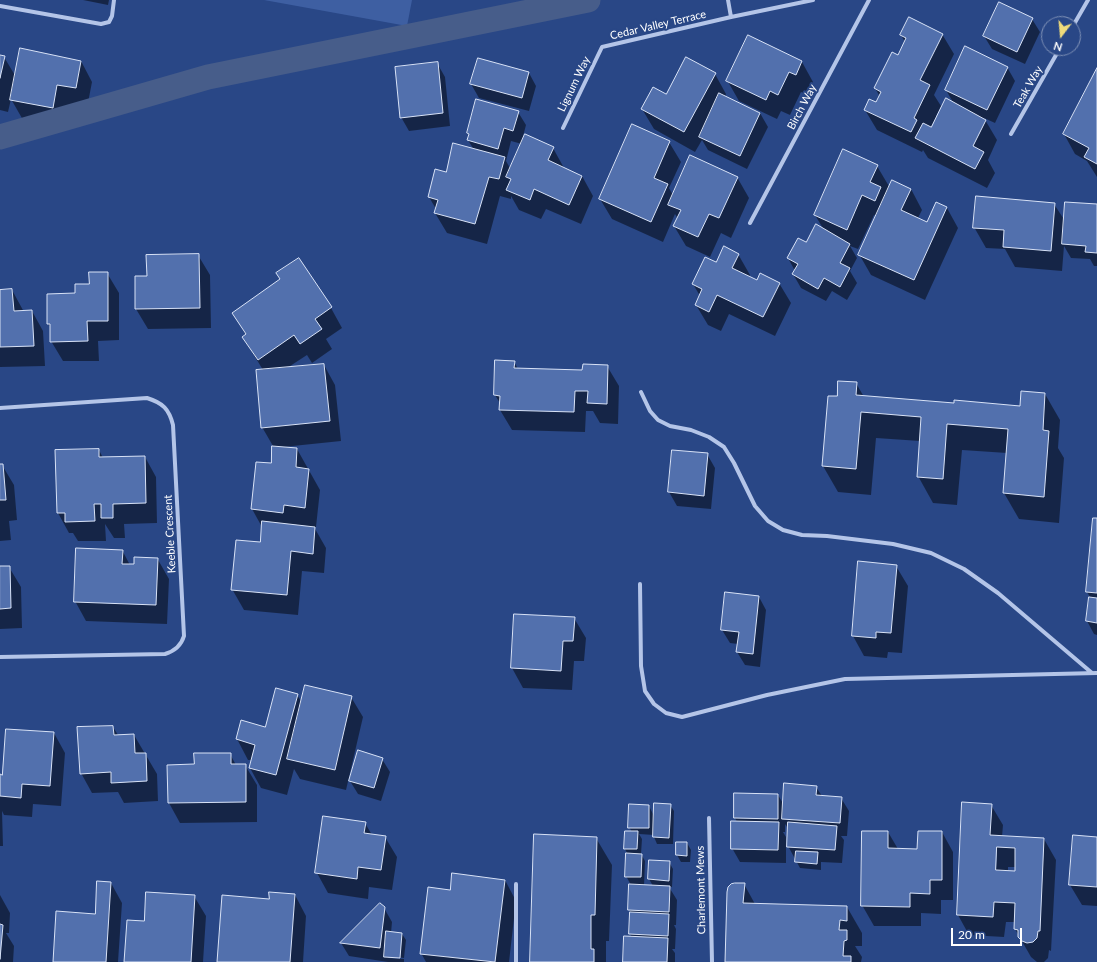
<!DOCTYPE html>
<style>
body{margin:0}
#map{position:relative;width:1097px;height:962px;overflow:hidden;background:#294786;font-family:Lato,sans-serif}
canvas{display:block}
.north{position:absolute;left:1041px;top:16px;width:40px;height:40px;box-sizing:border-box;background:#294786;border:1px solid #7f91b6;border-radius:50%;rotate:196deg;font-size:11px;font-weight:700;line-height:16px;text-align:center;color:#fff}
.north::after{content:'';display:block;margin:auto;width:14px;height:18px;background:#efdb7b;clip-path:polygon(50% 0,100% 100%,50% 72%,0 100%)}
.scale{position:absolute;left:951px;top:928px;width:71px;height:18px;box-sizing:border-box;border:2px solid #fff;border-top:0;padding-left:5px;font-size:12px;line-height:14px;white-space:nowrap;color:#fff;-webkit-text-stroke:3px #294786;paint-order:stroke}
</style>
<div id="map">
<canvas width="1097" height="962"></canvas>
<div class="north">N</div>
<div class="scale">20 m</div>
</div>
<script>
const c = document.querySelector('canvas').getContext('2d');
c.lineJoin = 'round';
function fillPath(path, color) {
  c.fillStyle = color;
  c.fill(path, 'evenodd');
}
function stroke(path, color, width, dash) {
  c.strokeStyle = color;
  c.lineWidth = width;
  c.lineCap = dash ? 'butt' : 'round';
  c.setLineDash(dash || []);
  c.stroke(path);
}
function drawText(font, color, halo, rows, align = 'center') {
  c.font = font + ' Lato,sans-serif';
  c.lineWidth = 4;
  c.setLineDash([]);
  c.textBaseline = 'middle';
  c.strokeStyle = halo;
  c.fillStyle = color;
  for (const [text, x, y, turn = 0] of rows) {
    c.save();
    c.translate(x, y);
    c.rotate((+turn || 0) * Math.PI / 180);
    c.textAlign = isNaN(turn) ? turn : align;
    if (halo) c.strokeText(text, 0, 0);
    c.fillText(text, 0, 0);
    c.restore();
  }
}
fillPath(new Path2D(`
 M 264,0 L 412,0 L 407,26 Z`), '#3e5fa2');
fillPath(new Path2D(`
 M 83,0 L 109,0 L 108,5 Z
 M 536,0 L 572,0 L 570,11 L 539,5 Z
 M 1032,19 L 1040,32 L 1025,64 L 992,49 L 984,36 Z
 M 942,34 L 954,54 L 934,95 L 941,106 L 936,116 L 937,117 L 954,104 L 946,90 L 1007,67 L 1015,81 L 995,123 L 984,118 L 997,140 L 988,160 L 995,173 L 987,188 L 928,158 L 923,150 L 922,152 L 877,130 L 865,110 L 877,104 L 880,97 L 875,88 L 898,56 L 905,42 L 901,35 Z
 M 0,56 L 4,57 L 16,77 L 81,61 L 92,82 L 87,108 L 68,105 L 64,128 L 23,120 L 11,99 L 8,112 L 0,110 Z
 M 802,62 L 813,82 L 807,95 L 801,92 L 790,115 L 781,111 L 777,119 L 739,101 L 727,80 Z
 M 437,63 L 445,77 L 450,126 L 409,131 L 401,117 Z
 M 1097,70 L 1097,177 L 1087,161 L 1075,154 L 1064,134 Z
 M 529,73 L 536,86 L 529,111 L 479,98 L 471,84 Z
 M 715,74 L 726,94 L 725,97 L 760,113 L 768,127 L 747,169 L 708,150 L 702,140 L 695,152 L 654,129 L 642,109 Z
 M 518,112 L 526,125 L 521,144 L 553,148 L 564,168 L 582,176 L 593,196 L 581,224 L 546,209 L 541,219 L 519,210 L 511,196 L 511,199 L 500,196 L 487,244 L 447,233 L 435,213 L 436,209 L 429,197 L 446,173 L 474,150 L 468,140 L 469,136 L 468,133 ZM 511,141 L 522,144 L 511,170 L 506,161 Z
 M 669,142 L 681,162 L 669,188 L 673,195 L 737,177 L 749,198 L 731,238 L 721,233 L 710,257 L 686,246 L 674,226 L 678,219 L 675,214 L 663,242 L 612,219 L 600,199 Z
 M 877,166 L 890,188 L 911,189 L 922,210 L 918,218 L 928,223 L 947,208 L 958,228 L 925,300 L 871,275 L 859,254 L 877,216 L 874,215 L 858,249 L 850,246 L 857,258 L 850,271 L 857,283 L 847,300 L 832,291 L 826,301 L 801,288 L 793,274 L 795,271 L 788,258 L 824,230 L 815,215 Z
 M 1054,204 L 1065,221 L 1097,205 L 1097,266 L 1094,266 L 1090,259 L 1071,258 L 1064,246 L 1062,271 L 1015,267 L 1005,249 L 986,248 L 974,227 Z
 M 738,254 L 750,275 L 749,277 L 757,281 L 779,283 L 791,303 L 775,336 L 729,314 L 721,331 L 708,325 L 696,305 L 700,296 L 693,284 L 717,264 Z
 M 198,255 L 210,275 L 211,328 L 148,329 L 136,309 L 148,277 Z
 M 107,273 L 119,293 L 119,340 L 98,341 L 99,361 L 63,361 L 51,341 L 51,328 L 48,323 L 76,294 Z
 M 12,290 L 24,312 L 32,311 L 43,331 L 45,366 L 0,367 L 0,291 Z
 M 331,308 L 342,328 L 326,339 L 332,349 L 312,363 L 307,355 L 287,368 L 324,365 L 335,385 L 341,441 L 283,447 L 297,449 L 320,490 L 316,527 L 314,527 L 326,548 L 324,573 L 302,571 L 298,615 L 244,610 L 232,589 L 261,543 L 262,527 L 252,509 L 271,464 L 273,446 L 262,427 L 263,370 L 243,337 L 246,335 L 233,313 Z
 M 496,361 L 514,362 L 518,369 L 583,371 L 607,366 L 619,386 L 618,424 L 600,423 L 593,411 L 586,411 L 585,432 L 512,430 L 500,410 L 501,405 L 495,395 Z
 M 856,383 L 864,397 L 955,405 L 1021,407 L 1045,394 L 1060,420 L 1058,448 L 1064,458 L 1059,523 L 1019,519 L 1004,493 L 1007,453 L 962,450 L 957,505 L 933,503 L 918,476 L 920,441 L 876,438 L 871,495 L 838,492 L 823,466 L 838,397 Z
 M 99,450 L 103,458 L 145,457 L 156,477 L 157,523 L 124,524 L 125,538 L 114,538 L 105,524 L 106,541 L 78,541 L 73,533 L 69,533 L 58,513 Z
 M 707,454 L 715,468 L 711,509 L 677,506 L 669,492 Z
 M 0,465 L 2,465 L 14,485 L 17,520 L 9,521 L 11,540 L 0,541 Z
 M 1094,519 L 1097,520 L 1097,635 L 1094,634 L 1087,621 L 1090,597 L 1087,592 Z
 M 122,550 L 130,565 L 135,565 L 157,558 L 169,579 L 167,624 L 86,621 L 75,601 Z
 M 896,566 L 908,586 L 902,653 L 888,652 L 887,658 L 864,656 L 853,636 Z
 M 0,567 L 9,567 L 21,587 L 22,628 L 0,629 Z
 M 759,597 L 766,610 L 760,667 L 745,665 L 737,652 L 738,644 L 730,643 L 722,630 Z
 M 574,618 L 586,638 L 584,661 L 574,661 L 572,690 L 523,688 L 512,668 Z
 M 297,695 L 302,702 L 351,697 L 363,717 L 346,790 L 300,779 L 294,769 L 287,795 L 261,788 L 250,768 L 252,760 L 248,760 L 237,739 L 242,721 L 266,728 Z
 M 113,727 L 118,735 L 134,735 L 157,774 L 158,801 L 124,803 L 118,792 L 92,793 L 81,773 Z
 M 54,733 L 65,753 L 61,806 L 33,804 L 32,817 L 4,815 L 2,811 L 3,846 L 0,846 L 0,775 L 3,776 Z
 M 230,754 L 236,765 L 245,765 L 257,785 L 257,822 L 180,823 L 169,803 L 195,765 Z
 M 382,759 L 390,772 L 381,801 L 358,794 L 350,781 Z
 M 816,787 L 822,796 L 841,798 L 849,811 L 847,836 L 841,836 L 844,840 L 842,863 L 821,862 L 821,870 L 800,868 L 788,846 L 789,830 L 785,824 L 785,832 L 783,832 L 786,837 L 786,863 L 740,862 L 732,848 L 737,822 L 735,818 L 778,795 L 784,805 Z
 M 670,805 L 674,811 L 673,844 L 657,844 L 654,837 L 654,835 L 639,834 L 642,839 L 641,854 L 645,861 L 644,886 L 653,886 L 649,879 L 650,861 L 669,862 L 673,869 L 672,887 L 669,887 L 677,900 L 676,925 L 674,925 L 676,929 L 675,949 L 672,949 L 675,953 L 675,962 L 624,962 L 632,938 L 630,934 L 631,913 L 629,909 L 631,885 L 626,876 L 627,853 L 625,849 L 632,832 L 629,827 L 649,806 L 654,816 Z
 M 991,805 L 1003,825 L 1002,837 L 1044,839 L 1056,860 L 1051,951 L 1049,950 L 1048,958 L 1044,962 L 1037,962 L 1031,957 L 1015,929 L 1015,922 L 1006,922 L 1004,937 L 969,935 L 958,915 ZM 1008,867 L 1016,867 L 1015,872 L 1008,871 Z
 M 365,823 L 372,835 L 385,837 L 397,857 L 392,890 L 369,887 L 368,899 L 328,893 L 317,873 Z
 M 888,832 L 898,849 L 918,850 L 942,832 L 953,852 L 953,900 L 941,900 L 941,914 L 921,913 L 921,926 L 874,926 L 862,905 Z
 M 596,838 L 612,865 L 609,941 L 606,941 L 606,962 L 531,962 Z
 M 1097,838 L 1097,906 L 1082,905 L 1070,885 Z
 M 677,843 L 687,843 L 691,850 L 690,862 L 681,862 L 677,855 Z
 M 505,880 L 516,901 L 509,962 L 426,962 L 421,953 L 451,891 Z
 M 111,883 L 122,903 L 118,962 L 54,962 L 96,915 Z
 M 744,884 L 755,904 L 847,907 L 862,933 L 862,946 L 855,946 L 862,957 L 861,962 L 726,962 Z
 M 0,895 L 10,913 L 9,933 L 6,933 L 14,946 L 13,962 L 0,962 Z
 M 295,895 L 306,916 L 303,962 L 218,962 L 270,900 Z
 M 194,896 L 206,916 L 203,962 L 125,962 L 145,922 Z
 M 384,908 L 392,922 L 391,933 L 402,934 L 406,940 L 404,958 L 388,956 L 388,958 L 404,959 L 404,962 L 388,962 L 349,956 L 341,943 Z`), '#0007');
stroke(new Path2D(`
 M 0,137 L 208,77 L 588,0`), '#475d8a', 25);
const building = new Path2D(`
 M 999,2 L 1033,18 L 1017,52 L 983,36 Z
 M 909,17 L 943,34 L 920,80 L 930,85 L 914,118 L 917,120 L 911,132 L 864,110 L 869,99 L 876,102 L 881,92 L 874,88 L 892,52 L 898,55 L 906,38 L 900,35 Z
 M 748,35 L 802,61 L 796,75 L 789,72 L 778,95 L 770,91 L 766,100 L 726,81 Z
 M 965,46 L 1008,67 L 987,110 L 945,90 Z
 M 20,48 L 81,61 L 76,88 L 57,85 L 53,108 L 10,100 Z
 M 0,55 L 5,56 L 0,78 Z
 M 686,57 L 716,73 L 684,132 L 641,109 L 653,87 L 666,94 Z
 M 478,58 L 529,72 L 522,98 L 470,84 Z
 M 438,62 L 443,113 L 400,118 L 395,67 Z
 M 1097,68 L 1097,164 L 1084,157 L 1089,148 L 1063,134 Z
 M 719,93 L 760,113 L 740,156 L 699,137 Z
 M 946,98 L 986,120 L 973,146 L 984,152 L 975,169 L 915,138 L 923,123 L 931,127 Z
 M 476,99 L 519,111 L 513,131 L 504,128 L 498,149 L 467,140 L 469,134 L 467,133 Z
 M 632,124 L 670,141 L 654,178 L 668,184 L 651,222 L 599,199 Z
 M 525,134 L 554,147 L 548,160 L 582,176 L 569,205 L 534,189 L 530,200 L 506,190 L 511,179 L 506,177 Z
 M 453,143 L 505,157 L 499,179 L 489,177 L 475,224 L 434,213 L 438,200 L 428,197 L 435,169 L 446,172 Z
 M 843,149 L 878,165 L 870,182 L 881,187 L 875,201 L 862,195 L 847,230 L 814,215 Z
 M 690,155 L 738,177 L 719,218 L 709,214 L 698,237 L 673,226 L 681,210 L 668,205 Z
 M 892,180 L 911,189 L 901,210 L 927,222 L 936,202 L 947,207 L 914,280 L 858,255 Z
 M 976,196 L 1055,203 L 1051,251 L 1003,247 L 1004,230 L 973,228 Z
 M 1065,202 L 1097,204 L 1097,253 L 1085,252 L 1086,246 L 1062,244 Z
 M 816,224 L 850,244 L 840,263 L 850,268 L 840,287 L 824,278 L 818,289 L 792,274 L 798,264 L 787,258 L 798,238 L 806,242 Z
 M 724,246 L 739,254 L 732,268 L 757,280 L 760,273 L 780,283 L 763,317 L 717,295 L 709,312 L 695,305 L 702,289 L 692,284 L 705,257 L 716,262 Z
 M 199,254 L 200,308 L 135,309 L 135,276 L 147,276 L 146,255 Z
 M 299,258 L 332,307 L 315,319 L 322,329 L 300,344 L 294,335 L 258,360 L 242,337 L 246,334 L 232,313 L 280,279 L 276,273 Z
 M 89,272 L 108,272 L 108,321 L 87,321 L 88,341 L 50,342 L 50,324 L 47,324 L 47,294 L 75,293 L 75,284 L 89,284 Z
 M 12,289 L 14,311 L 32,310 L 34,346 L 0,347 L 0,290 Z
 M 495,360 L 515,361 L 514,368 L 582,370 L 583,364 L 608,365 L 607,404 L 587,403 L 588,391 L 575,391 L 574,412 L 499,410 L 500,396 L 494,395 Z
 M 324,364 L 330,421 L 261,428 L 256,370 Z
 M 838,381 L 857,382 L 856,395 L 954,403 L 954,400 L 1020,406 L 1021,391 L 1045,393 L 1043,430 L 1049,431 L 1044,497 L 1003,493 L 1008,429 L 947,424 L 943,479 L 917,477 L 921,417 L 861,412 L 856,469 L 822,466 L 828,396 L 837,396 Z
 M 272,446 L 297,448 L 296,467 L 309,469 L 305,508 L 284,505 L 283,513 L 251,509 L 256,462 L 271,463 Z
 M 99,449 L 99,457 L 145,456 L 146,503 L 113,504 L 113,518 L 101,518 L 101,504 L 94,504 L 95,521 L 65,522 L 65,513 L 57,513 L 55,450 Z
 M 672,450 L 708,453 L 704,496 L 668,492 Z
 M 0,464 L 3,464 L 6,500 L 0,500 Z
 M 1093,518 L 1097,518 L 1097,593 L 1086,592 Z
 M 262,521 L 315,527 L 313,554 L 291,551 L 287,595 L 231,590 L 236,540 L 260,542 Z
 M 76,548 L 123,550 L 122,564 L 134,564 L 134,557 L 158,558 L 156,605 L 74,602 Z
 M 858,561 L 897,565 L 891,633 L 876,632 L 876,638 L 852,636 Z
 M 0,566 L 10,566 L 11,608 L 0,609 Z
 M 725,592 L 759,596 L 753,654 L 736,652 L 739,632 L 721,630 Z
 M 1089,597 L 1097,598 L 1097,623 L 1086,621 Z
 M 514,614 L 575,617 L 573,641 L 563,641 L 561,671 L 511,668 Z
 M 305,685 L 352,696 L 335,770 L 287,759 Z
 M 276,688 L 298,694 L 276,775 L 249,768 L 255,745 L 236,739 L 241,720 L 265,727 Z
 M 113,726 L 114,735 L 134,734 L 135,753 L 146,753 L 147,781 L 111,783 L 111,772 L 80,774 L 77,727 Z
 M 6,729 L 54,732 L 50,786 L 22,784 L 21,798 L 0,796 L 0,774 L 2,775 Z
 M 358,750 L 383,758 L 374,788 L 349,781 Z
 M 194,753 L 231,753 L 231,764 L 246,764 L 246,802 L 168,803 L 167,765 L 194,764 Z
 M 784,783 L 817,786 L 816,795 L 842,797 L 840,823 L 782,819 Z
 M 734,793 L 778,794 L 778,819 L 734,818 Z
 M 962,802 L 992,804 L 990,835 L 1044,838 L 1040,931 L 1038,931 L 1037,938 L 1033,942 L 1027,943 L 1022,941 L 1018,937 L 1018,930 L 1014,929 L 1015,903 L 994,902 L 993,917 L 957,915 ZM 997,847 L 1015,848 L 1015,871 L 996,870 Z
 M 654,803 L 671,804 L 669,838 L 653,837 Z
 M 629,804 L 649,805 L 649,828 L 628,828 Z
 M 323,816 L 366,822 L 364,833 L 386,836 L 381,870 L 358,867 L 357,879 L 315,873 Z
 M 731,821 L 779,822 L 778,850 L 731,849 Z
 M 788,822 L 837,826 L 835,850 L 787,847 Z
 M 625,831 L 638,831 L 637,849 L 624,849 Z
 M 862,831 L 888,831 L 888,848 L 917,849 L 918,831 L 942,831 L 942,880 L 930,880 L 930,894 L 910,893 L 910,907 L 861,906 Z
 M 534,834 L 597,837 L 595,915 L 591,915 L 591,949 L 594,949 L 594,962 L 530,962 Z
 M 1073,835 L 1097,837 L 1097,887 L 1069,885 Z
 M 676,842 L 687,842 L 687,856 L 676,855 Z
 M 796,851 L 818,852 L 817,864 L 795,862 Z
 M 626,853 L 642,854 L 641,877 L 625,877 Z
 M 649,860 L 670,861 L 669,881 L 648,879 Z
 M 452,873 L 505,880 L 495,962 L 420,954 L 428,887 L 450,890 Z
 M 97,881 L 111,882 L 106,962 L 53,962 L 56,911 L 95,914 Z
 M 735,883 L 745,883 L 743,903 L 847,906 L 847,921 L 840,920 L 839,930 L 847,930 L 847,940 L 844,941 L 843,956 L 851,956 L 851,962 L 725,962 L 727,892 L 728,887 L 731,884 Z
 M 629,884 L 670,886 L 669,912 L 628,910 Z
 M 146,892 L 195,895 L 191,962 L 124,962 L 127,920 L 144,921 Z
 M 269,892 L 295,894 L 290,962 L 217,962 L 222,895 L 269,899 Z
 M 380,903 L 385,907 L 380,948 L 340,943 Z
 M 630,912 L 669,914 L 668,936 L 629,934 Z
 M 0,924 L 3,925 L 0,959 Z
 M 386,931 L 402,933 L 400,958 L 384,957 Z
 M 624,936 L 668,938 L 667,962 L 623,962 Z`);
fillPath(building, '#5270ad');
stroke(building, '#d8e2f6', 1);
stroke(new Path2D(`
 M 728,0 L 731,17
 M 0,6 L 101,24 L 109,22 L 112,16 L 114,0
 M 1073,26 L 1088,0
 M 563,128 L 602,47 L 731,17 L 813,0
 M 1011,134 L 1060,48
 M 750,223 L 869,0
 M 641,392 L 650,411 L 658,420 L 670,426 L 691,430 L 709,437 L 724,447 L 734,463 L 755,506 L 768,521 L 783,530 L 802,535 L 827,536 L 893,544 L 931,553 L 964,569 L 998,593 L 1092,673
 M 0,408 L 147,398 C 163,403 169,409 173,425 L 184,636 C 181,646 175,651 165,654 L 0,657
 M 640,584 L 641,666 L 645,691 L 654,704 L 666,713 L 682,717 L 767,695 L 845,679 L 1097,673
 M 709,818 L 712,962
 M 516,962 L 516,884`), '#b4c5e8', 4);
drawText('11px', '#fff', '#294786', [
 ["Cedar Valley Terrace",658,25,-13],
 ["Lignum Way",574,84,-64],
 ["Teak Way",1028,87,-60],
 ["Birch Way",802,107,-62],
 ["Keeble Crescent",170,534,-93],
 ["Charlemont Mews",701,890,-91]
]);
</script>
